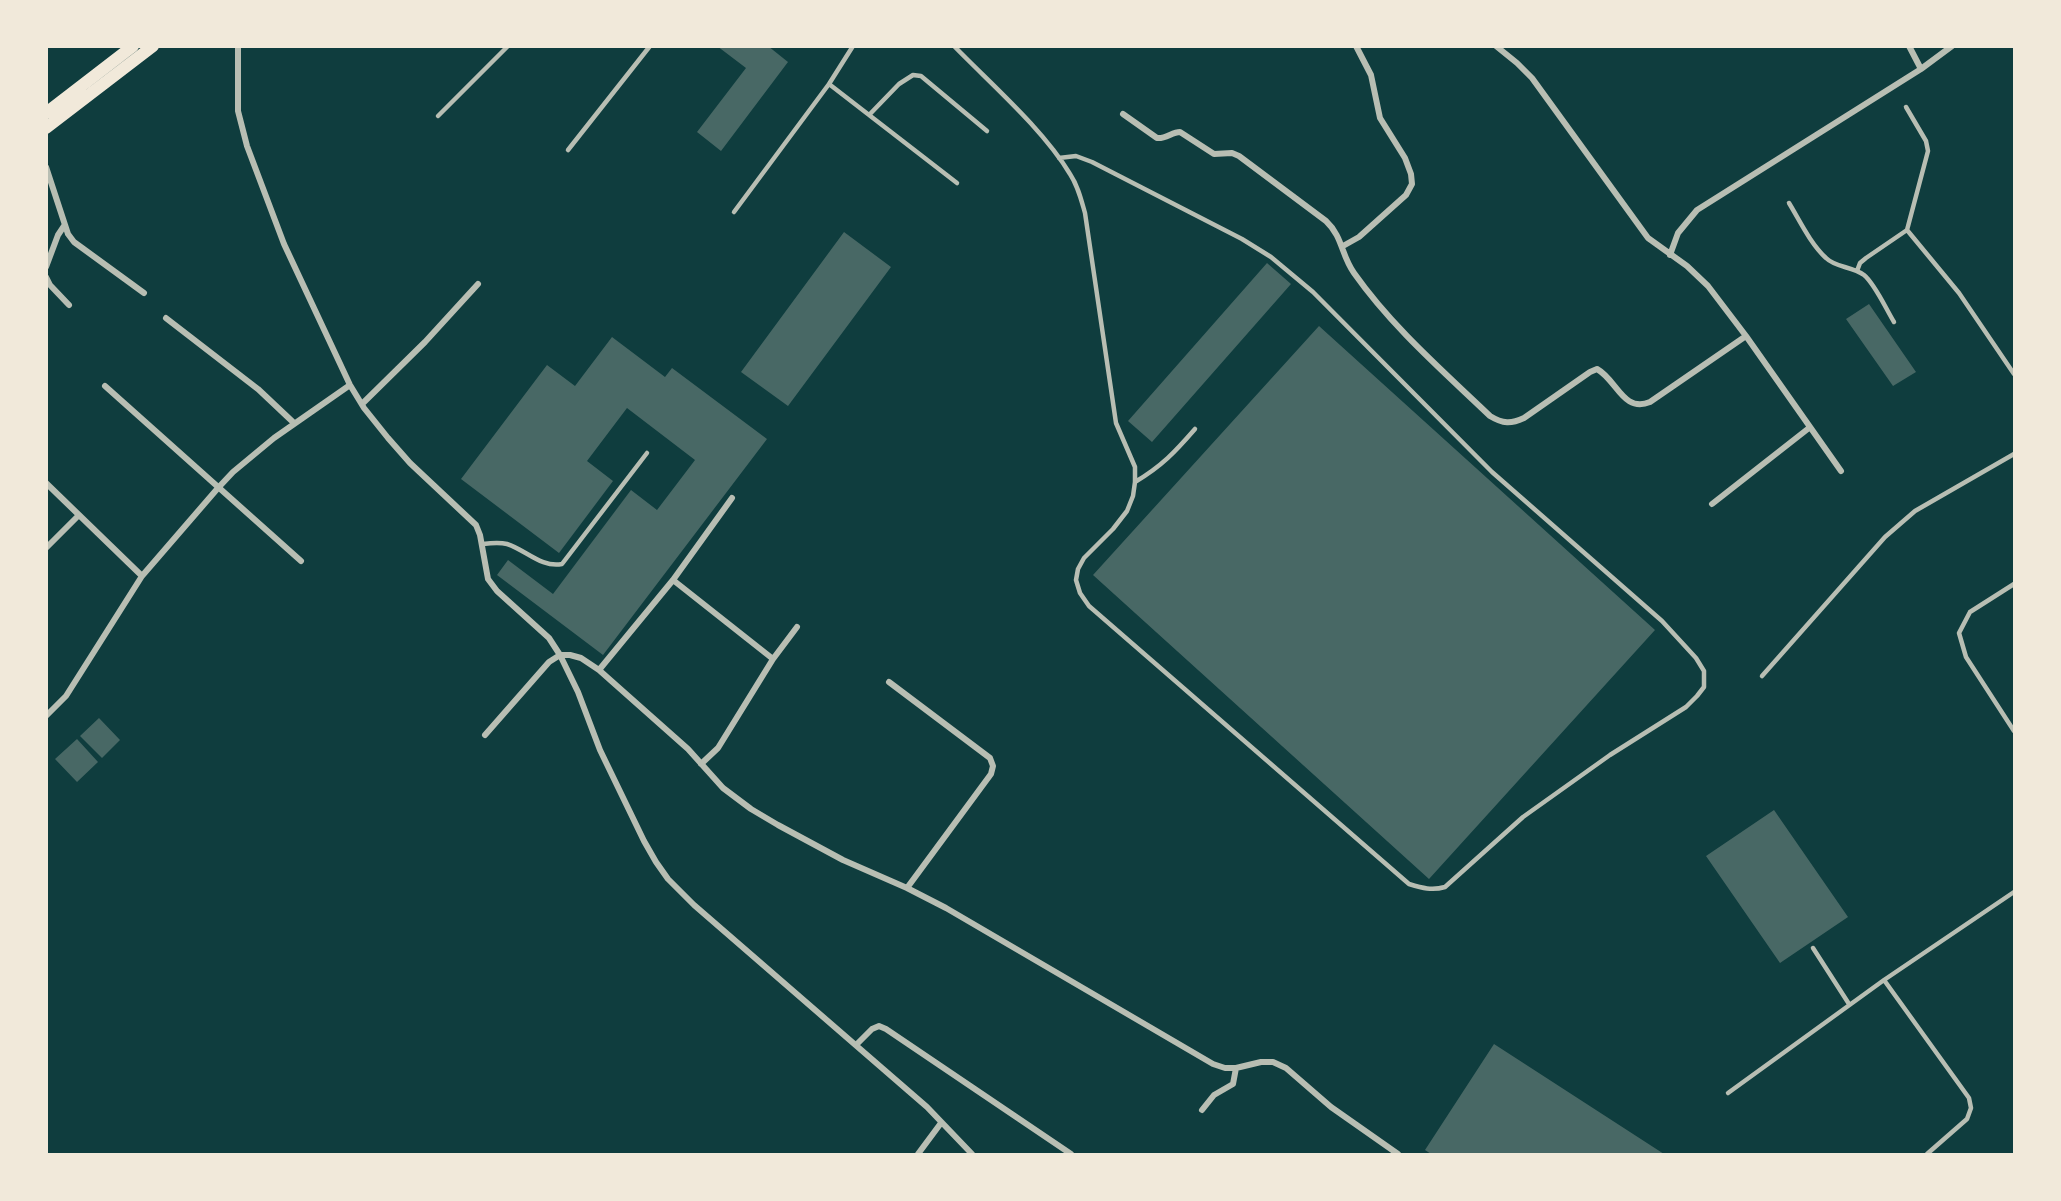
<!DOCTYPE html>
<style>
body{margin:0}
#map{position:relative;width:2061px;height:1201px;overflow:hidden;background:#0f3d3e;font-family:"Space Grotesk",sans-serif}
canvas{display:block}
.frame{position:absolute;inset:0;border:48px solid #f1e9da;pointer-events:none}
</style>
<div id="map">
<canvas width="2061" height="1201"></canvas>
<div class="frame"></div>
</div>
<script>
const c = document.querySelector('canvas').getContext('2d');
c.lineJoin = 'round';
function fillPath(path, color) {
  c.fillStyle = color;
  c.fill(path, 'evenodd');
}
function stroke(path, color, width, dash) {
  c.strokeStyle = color;
  c.lineWidth = width;
  c.lineCap = dash ? 'butt' : 'round';
  c.setLineDash(dash || []);
  c.stroke(path);
}
fillPath(new Path2D(`
 M 717,46 L 768,46 L 788,62 L 721,151 L 697,132 L 746,68 Z
 M 844,232 L 891,267 L 788,406 L 741,372 Z
 M 1267,263 L 1291,284 L 1152,442 L 1128,421 Z
 M 1869,304 L 1916,372 L 1893,386 L 1846,319 Z
 M 1319,326 L 1655,630 L 1429,879 L 1093,575 Z
 M 612,337 L 665,377 L 672,368 L 767,439 L 603,655 L 497,575 L 508,560 L 553,594 L 631,490 L 657,510 L 695,460 L 627,408 L 587,461 L 613,481 L 559,553 L 461,479 L 547,365 L 575,386 Z
 M 99,718 L 120,740 L 102,758 L 80,736 Z
 M 77,739 L 98,762 L 77,782 L 55,759 Z
 M 1774,810 L 1848,917 L 1780,963 L 1706,856 Z
 M 1494,1044 L 1664,1154 L 1431,1154 L 1425,1150 Z`), '#486865');
stroke(new Path2D(`
 M 853,46 L 829,84 L 957,183
 M 954,46 C 991,84 1043,129 1070,174 C 1078,186 1081,199 1085,213 L 1116,423 L 1135,467 L 1135,482 L 1133,496 L 1127,511 L 1113,529 L 1084,558 L 1078,569 L 1076,580 L 1080,593 L 1089,606 L 1409,884 C 1422,888 1432,891 1445,887 L 1523,817 L 1610,755 L 1686,707 L 1697,696 L 1704,687 L 1704,671 L 1696,658 L 1662,621 L 1492,472 L 1313,292 L 1271,257 L 1242,239 L 1092,162 L 1076,156 L 1059,158
 M 870,114 L 899,84 L 913,75 L 921,76 L 987,131
 M 438,116 L 508,46
 M 568,150 L 650,46
 M 1789,203 C 1800,221 1810,243 1826,258 C 1836,268 1852,266 1864,275 C 1875,284 1886,309 1894,322
 M 734,212 L 829,84
 M 1907,230 L 1959,293 L 2014,374
 M 1857,271 L 1860,263 L 1866,258 L 1907,230 L 1928,151 L 1926,141 L 1906,107
 M 1135,482 C 1162,466 1175,452 1195,429
 M 482,544 C 491,543 499,542 507,544 C 526,550 541,568 562,564 L 647,453
 M 2014,584 L 1970,612 L 1959,633 L 1966,657 L 2014,731
 M 1762,676 L 1885,537 L 1915,511 L 2014,454
 M 1813,948 L 1849,1004
 M 1884,980 L 1969,1098 L 1971,1108 L 1967,1119 L 1927,1154
 M 1728,1093 L 1884,980 L 2014,892`), '#b8beb3', 4.5);
stroke(new Path2D(`
 M 238,46 L 238,111 L 247,146 L 284,244 L 350,385 L 364,408 L 388,438 L 410,463 L 476,525 L 480,535 L 488,579 L 497,591 L 549,638 L 560,655 L 578,692 L 600,750 L 644,841 L 656,862 L 668,879 L 694,905 L 927,1107 L 972,1154
 M 1496,46 L 1517,63 L 1532,78 L 1648,238 L 1687,266 L 1708,286 L 1746,336 L 1841,471
 M 1909,46 L 1921,69
 M 1123,114 L 1157,138 C 1166,139 1172,132 1180,132 L 1214,154 L 1232,153 L 1239,156 L 1326,221 C 1343,237 1341,255 1354,273 C 1392,327 1443,371 1490,416 C 1503,424 1511,424 1524,418 L 1590,372 L 1597,369 C 1617,380 1623,413 1650,402 L 1746,336
 M 46,167 L 68,234 L 74,242 L 144,293
 M 1343,246 L 1359,237 L 1406,195 L 1412,184 L 1411,174 L 1405,158 L 1380,118 L 1371,75 L 1356,46
 M 1670,255 L 1678,233 L 1697,210 L 1921,69 L 1952,46
 M 46,267 L 58,235 L 64,226
 M 46,277 L 50,285 L 69,305
 M 166,318 L 258,389 L 294,423
 M 105,386 L 301,561
 M 362,404 L 425,342 L 478,284
 M 46,483 L 142,576
 M 1712,504 L 1809,428
 M 46,548 L 79,515
 M 673,580 L 773,659
 M 599,670 L 673,580 L 732,498
 M 889,682 L 990,758 L 993,766 L 991,774 L 907,888
 M 46,716 L 66,696 L 142,576 L 218,488 L 233,472 L 274,438 L 350,385
 M 485,735 L 549,662 L 560,655 L 570,655 L 581,658 L 599,670 L 688,749 L 723,788 L 751,809 L 778,825 L 843,860 L 907,888 L 946,908 L 1213,1064 L 1225,1068 L 1236,1068 L 1261,1062 L 1273,1062 L 1286,1068 L 1331,1107 L 1398,1154
 M 701,764 L 718,748 L 773,659 L 797,627
 M 856,1045 L 872,1029 L 879,1026 L 886,1029 L 1071,1154
 M 1202,1110 L 1214,1095 L 1233,1084 L 1236,1068
 M 918,1154 L 941,1123`), '#b8beb3', 6);
stroke(new Path2D(`
 M 46,113 L 133,46
 M 46,128 L 153,46`), '#f1e9da', 12);
</script>
